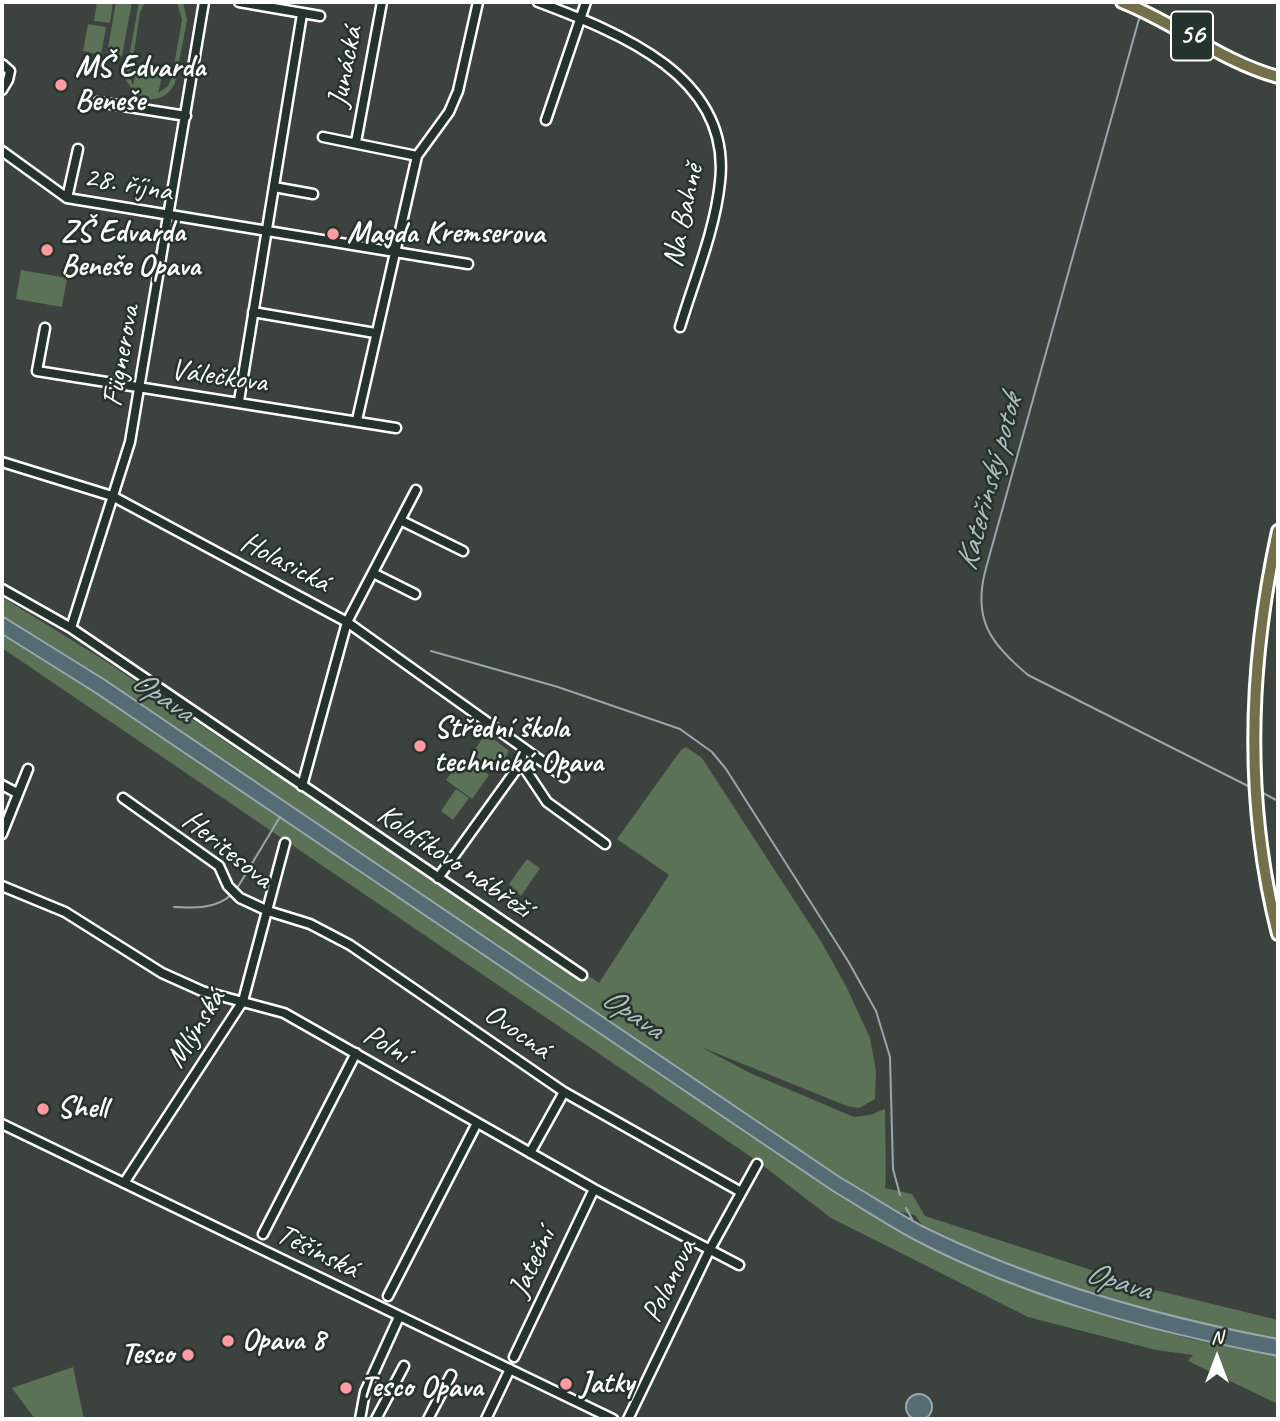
<!DOCTYPE html>
<meta charset="utf-8">
<style>
body{margin:0}
#map{position:relative;width:1280px;height:1421px;overflow:hidden;background:#3c423d;font-family:Caveat,sans-serif}
canvas{display:block}
.frame{position:absolute;inset:0;border:4px solid #fff;pointer-events:none}
.north{position:absolute;left:1182px;top:1323px;width:70px;height:70px;-webkit-text-stroke:5px #26332d;paint-order:stroke;rotate:0deg;font-size:19px;font-weight:700;line-height:28px;text-align:center;color:#fff}
.north::after{content:'';display:block;margin:auto;width:24px;height:32px;background:#fff;clip-path:polygon(50% 0,100% 100%,50% 72%,0 100%)}
</style>
<div id="map">
<canvas width="1280" height="1421"></canvas>
<div class="frame"></div>
<div class="north">N</div>
</div>
<script>
const c = document.querySelector('canvas').getContext('2d');
c.lineJoin = 'round';
function fillPath(path, color) {
  c.fillStyle = color;
  c.fill(path, 'evenodd');
}
function stroke(path, color, width, dash) {
  c.strokeStyle = color;
  c.lineWidth = width;
  c.lineCap = dash ? 'butt' : 'round';
  c.setLineDash(dash || []);
  c.stroke(path);
}
function drawText(font, color, halo, rows, align = 'center') {
  c.font = font + ' Caveat,sans-serif';
  c.lineWidth = 5;
  c.setLineDash([]);
  c.textBaseline = 'middle';
  c.strokeStyle = halo;
  c.fillStyle = color;
  for (const [text, x, y, turn = 0] of rows) {
    c.save();
    c.translate(x, y);
    c.rotate((+turn || 0) * Math.PI / 180);
    c.textAlign = isNaN(turn) ? turn : align;
    if (halo) c.strokeText(text, 0, 0);
    c.fillText(text, 0, 0);
    c.restore();
  }
}
fillPath(new Path2D(`
 M 97,2 L 113,2 L 110,23 L 94,21 Z
 M 116,2 L 132,2 L 122,56 L 107,53 Z
 M 139,2 L 145,2 L 140,12 L 130,78 L 133,85 L 139,63 L 164,69 L 158,93 L 168,86 L 172,77 L 182,20 L 177,2 L 183,2 L 187,20 L 175,83 C 167,99 153,103 137,96 L 125,79 Z
 M 88,24 L 106,27 L 101,55 L 83,51 Z
 M 21,270 L 67,278 L 62,307 L 16,299 Z
 M 2,597 L 104,660 L 260,765 L 436,874 L 599,983 L 669,875 L 617,839 L 681,750 L 686,747 L 702,758 L 822,943 L 847,988 L 870,1038 L 876,1071 L 875,1099 L 859,1108 L 847,1106 L 701,1047 L 750,1073 L 854,1117 L 870,1115 L 885,1109 C 885,1121 887,1184 885,1188 L 912,1194 L 925,1216 L 1147,1288 L 1278,1320 L 1278,1340 C 1154,1317 1036,1280 922,1225 L 915,1215 L 900,1212 L 841,1178 L 105,680 L 2,616 Z
 M 2,634 L 96,693 L 833,1191 L 1001,1279 L 1106,1315 L 1190,1339 L 1278,1356 L 1278,1404 L 1188,1361 L 1193,1355 L 1156,1350 L 1028,1317 L 831,1218 L 757,1161 L 2,648 Z
 M 486,733 L 509,751 L 496,772 L 472,754 Z
 M 463,756 L 489,775 L 472,799 L 446,780 Z
 M 456,789 L 469,798 L 453,820 L 441,811 Z
 M 527,859 L 540,868 L 521,896 L 509,884 Z
 M 73,1367 L 84,1419 L 35,1419 L 12,1388 Z`), '#5c7256');
const water = new Path2D(`
 M 2,616 L 105,680 L 841,1178 C 869,1194 896,1212 924,1227 C 1036,1282 1156,1316 1278,1339 L 1278,1356 C 1154,1332 1028,1299 915,1240 C 887,1225 860,1207 833,1191 L 96,693 L 2,634 Z
 M906 1407a13 13 0 1 1 26 0a13 13 0 1 1-26 0Z`);
fillPath(water, '#556c74');
stroke(water, '#99a7ac', 2);
stroke(new Path2D(`
 M 1139,19 L 986,568 C 972,619 990,643 1028,675 L 1250,787
 M 431,651 L 558,687 L 680,729 L 712,752 L 726,769 L 848,961 L 876,1011 L 890,1057 L 893,1169 L 900,1195
 M 1278,699 L 1278,773
 M 1261,792 L 1278,801
 M 236,890 L 280,817
 M 174,907 C 194,908 217,909 232,894
 M 906,1208 L 912,1219`), '#99a7ac', 2);
const minor = new Path2D(`
 M 239,2 L 320,16
 M 538,2 C 620,33 732,76 720,182 C 715,231 694,280 680,327
 M 2,64 L 10,71 L 8,80 L 2,90
 M 98,102 L 186,116
 M 546,120 L 586,2
 M 323,137 L 417,156
 M 356,142 L 382,2
 M 2,151 L 67,198 L 468,264
 M 274,187 L 313,194
 M 67,198 L 78,149
 M 253,312 L 375,333
 M 45,328 L 37,371 L 396,428
 M 239,401 L 302,14
 M 357,420 L 417,156 L 449,112 L 458,91 L 478,2
 M 2,462 L 112,496 L 347,622 L 564,777
 M 402,521 L 463,551
 M 375,574 L 415,594
 M 2,589 L 71,628 L 582,975
 M 71,628 L 130,442 L 204,2
 M 521,763 L 547,802 L 605,844
 M 2,785 L 17,793
 M 302,786 L 347,622 L 416,490
 M 123,798 L 219,866 L 228,886 L 240,898 L 268,911 L 310,924 L 350,945 L 564,1092 L 741,1192
 M 2,834 L 28,769
 M 438,878 L 521,763 L 523,750
 M 2,886 L 65,912 L 162,973 L 202,991 L 284,1013 L 594,1189 L 739,1265
 M 2,1124 L 613,1419
 M 530,1153 L 564,1092
 M 124,1183 L 243,1001 L 285,843
 M 263,1234 L 356,1053
 M 388,1296 L 477,1123
 M 514,1357 L 594,1189
 M 360,1419 L 365,1392 L 399,1317
 M 376,1419 L 404,1366
 M 428,1419 L 451,1375
 M 486,1419 L 510,1369
 M 628,1419 L 709,1251 L 757,1164`);
const major = new Path2D(`
 M 1122,2 C 1176,23 1222,62 1278,77
 M 1278,531 C 1249,664 1244,801 1278,934`);
stroke(minor, '#fff', 13);
stroke(major, '#fff', 16);
stroke(minor, '#26332d', 8);
stroke(major, '#726f4a', 10);
for (const [x, y, r, color] of [
 [61,85,7,"#ff9aa2"],
 [333,234,7,"#ff9aa2"],
 [47,250,7,"#ff9aa2"],
 [420,746,7,"#ff9aa2"],
 [43,1109,7,"#ff9aa2"],
 [228,1341,7,"#ff9aa2"],
 [188,1355,7,"#ff9aa2"],
 [566,1384,7,"#ff9aa2"],
 [346,1388,7,"#ff9aa2"]
]) {
  const dot = new Path2D();
  dot.arc(x, y, r, 0, 2 * Math.PI);
  c.fillStyle = color;
  c.fill(dot);
  stroke(dot, '#26332d', 2.5);
}
for (const [x, y, w] of [
 [1192,36,42]
]) {
  const box = new Path2D();
  box.roundRect(x - w / 2, y - 24.5, w, 49, 5);
  c.fillStyle = '#26332d';
  c.fill(box);
  stroke(box, '#fff', 2);
}
drawText('bold 28px', '#fff', null, [
 ["56",1192,36]
]);
drawText('30px', '#fff', '#26332d', [
 ["Junácká",346,67,-79],
 ["28. října",128,185,10],
 ["Na Bahně",684,216,-78],
 ["Fügnerova",122,356,-80],
 ["Válečkova",219,377,8],
 ["Holasická",285,563,28],
 ["Heritesova",227,850,39],
 ["Kolofíkovo nábřeží",454,862,34],
 ["Mlýnská",196,1029,-58],
 ["Ovocná",517,1032,35],
 ["Polní",386,1045,30],
 ["Těšínská",317,1252,26],
 ["Jateční",533,1263,-65],
 ["Polanova",670,1281,-64]
]);
drawText('bold 30px', '#fff', '#26332d', [
 ["MŠ Edvarda",75,68],
 ["Beneše",75,102],
 ["ZŠ Edvarda",61,233],
 ["Beneše Opava",61,267],
 ["Magda Kremserova",347,234],
 ["Střední škola",434,729],
 ["technická Opava",434,763],
 ["Shell",57,1109],
 ["Opava 8",242,1341],
 ["Tesco",174,1355,"right"],
 ["Jatky",580,1384],
 ["Tesco Opava",360,1388]
], 'left');
drawText('italic 32px', '#b2bdc0', '#26332d', [
 ["Kateřinský potok",990,483,-75],
 ["Opava",162,697,34],
 ["Opava",632,1014,34],
 ["Opava",1118,1282,17]
]);
</script>
